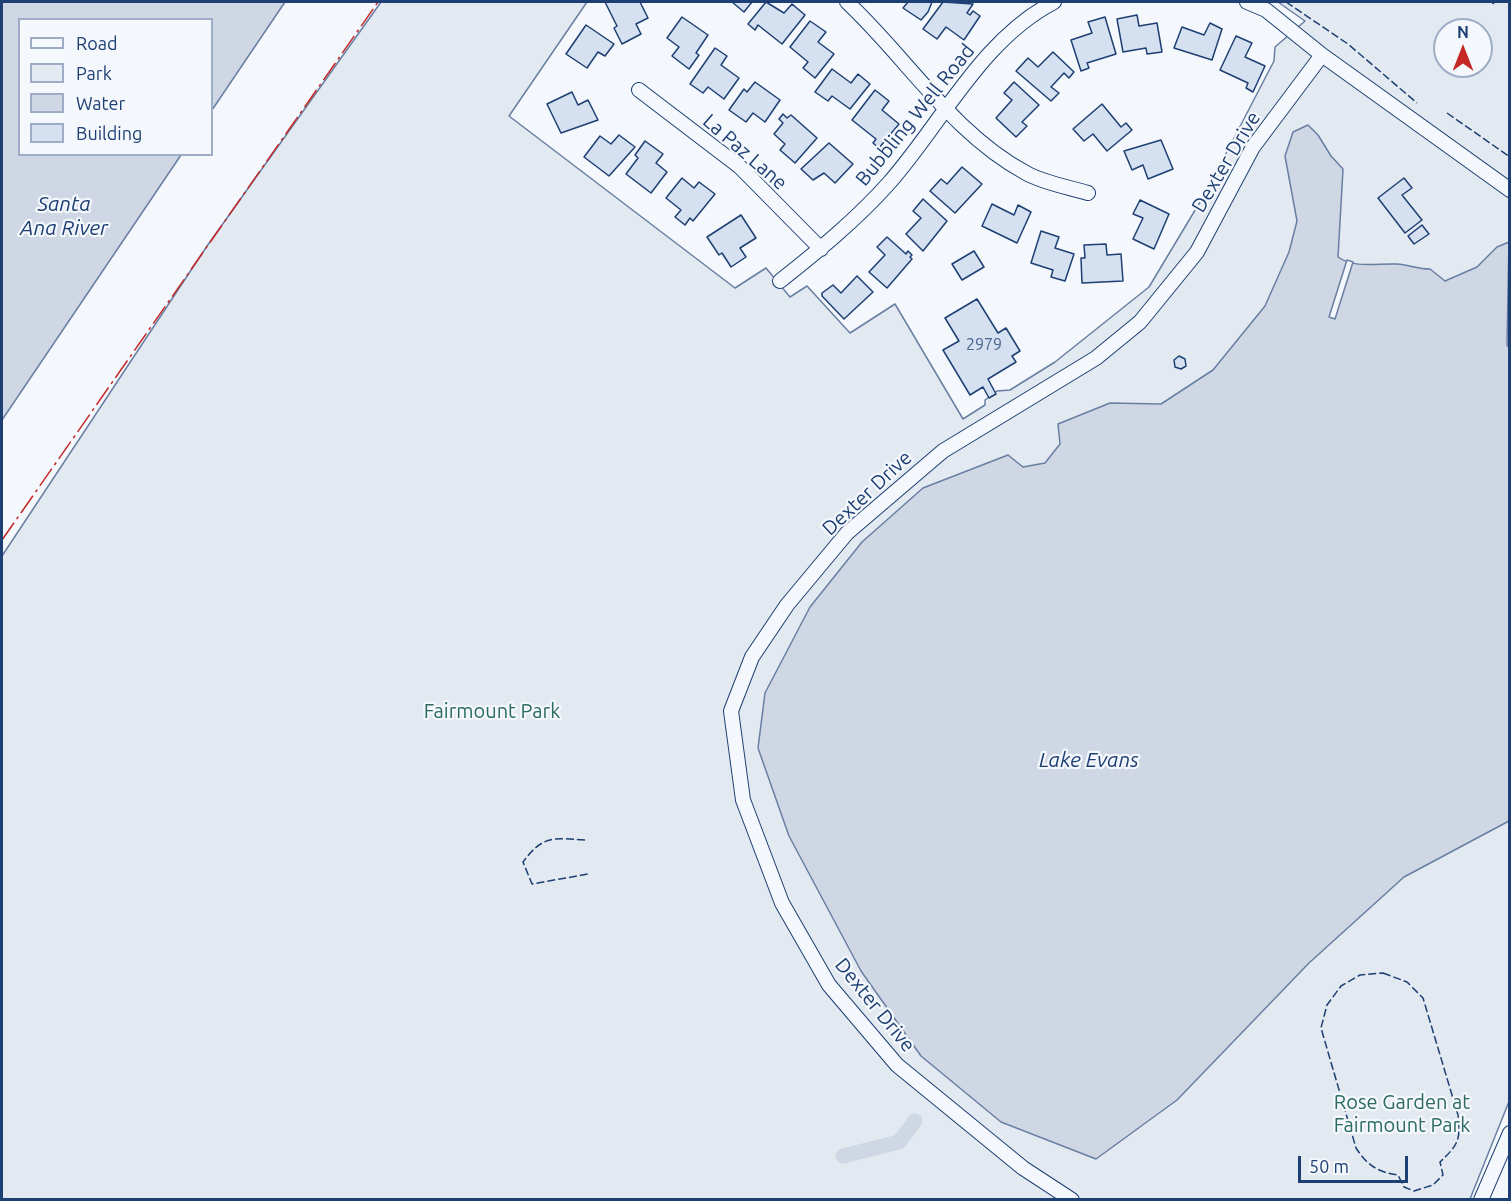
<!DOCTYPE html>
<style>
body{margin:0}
#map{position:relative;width:1511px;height:1201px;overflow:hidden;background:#f4f7fb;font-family:Ubuntu,sans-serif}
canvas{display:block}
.frame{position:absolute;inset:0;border:3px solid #1d3f73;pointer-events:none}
.legend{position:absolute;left:18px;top:18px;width:195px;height:138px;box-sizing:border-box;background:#f4f7fb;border:2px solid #9eadc5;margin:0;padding:8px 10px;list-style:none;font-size:18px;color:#1d3f73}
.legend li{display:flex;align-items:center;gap:12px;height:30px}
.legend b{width:30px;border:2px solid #9eadc5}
.north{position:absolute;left:1433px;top:18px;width:60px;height:60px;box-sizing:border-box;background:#f4f7fb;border:2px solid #9eadc5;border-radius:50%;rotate:0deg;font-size:16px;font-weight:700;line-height:24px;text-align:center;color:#1d3f73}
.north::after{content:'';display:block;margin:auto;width:21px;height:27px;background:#c62828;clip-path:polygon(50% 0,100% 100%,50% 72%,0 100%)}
.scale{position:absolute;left:1298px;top:1156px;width:110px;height:27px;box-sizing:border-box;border:3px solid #1d3f73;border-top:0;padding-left:8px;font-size:18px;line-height:21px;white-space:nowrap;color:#1d3f73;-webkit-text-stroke:4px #f4f7fb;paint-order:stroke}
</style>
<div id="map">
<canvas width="1511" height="1201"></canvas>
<div class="frame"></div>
<ul class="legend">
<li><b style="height:8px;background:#f4f7fb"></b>Road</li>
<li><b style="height:16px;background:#e3e9f0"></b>Park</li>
<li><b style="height:16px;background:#cfd7e4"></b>Water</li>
<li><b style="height:16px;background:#d5e0f0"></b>Building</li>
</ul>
<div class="north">N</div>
<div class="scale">50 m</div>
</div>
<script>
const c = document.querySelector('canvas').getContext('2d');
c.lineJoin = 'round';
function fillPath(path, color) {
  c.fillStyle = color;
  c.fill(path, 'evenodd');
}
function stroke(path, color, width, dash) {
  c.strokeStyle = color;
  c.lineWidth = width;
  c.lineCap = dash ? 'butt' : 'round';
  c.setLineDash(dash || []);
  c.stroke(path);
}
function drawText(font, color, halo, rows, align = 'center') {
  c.font = font + ' Ubuntu,sans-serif';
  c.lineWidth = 4.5;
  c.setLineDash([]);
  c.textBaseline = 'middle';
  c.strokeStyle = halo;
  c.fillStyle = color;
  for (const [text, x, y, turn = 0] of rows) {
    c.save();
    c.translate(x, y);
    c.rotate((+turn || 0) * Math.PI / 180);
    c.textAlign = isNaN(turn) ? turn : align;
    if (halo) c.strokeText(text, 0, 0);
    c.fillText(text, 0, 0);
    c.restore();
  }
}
const green = new Path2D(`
 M 381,2 L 587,2 L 509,116 L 735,288 L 766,268 L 790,297 L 807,286 L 850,333 L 895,304 L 963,419 L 985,405 L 985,400 L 997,391 L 1010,390 L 1055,362 L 1149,287 L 1206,192 L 1274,61 L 1275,47 L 1305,21 L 1278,2 L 1509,2 L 1510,1099 L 1470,1199 L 2,1199 L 2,556 L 207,246 ZM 1445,30 L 1481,30 L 1481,66 L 1445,66 Z`);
fillPath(green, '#e3e9f0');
stroke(green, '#687fa3', 1.5);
const water = new Path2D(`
 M 2,2 L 285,2 L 212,110 L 212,20 L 20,20 L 20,154 L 181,155 L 2,420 Z
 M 1308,125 L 1318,135 L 1331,156 L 1343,169 L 1338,257 C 1355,269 1377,263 1397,264 C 1409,265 1418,269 1430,269 L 1445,281 L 1477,267 L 1497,247 L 1509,242 L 1507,345 L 1510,349 L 1509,821 L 1404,877 L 1309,963 L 1177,1100 L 1096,1159 L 1001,1122 L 921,1056 L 861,971 L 789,836 L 758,748 L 765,693 L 810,607 L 862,542 L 923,488 L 1008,455 L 1023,467 L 1045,463 L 1060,444 L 1058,424 L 1110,403 L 1161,404 L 1213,370 L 1265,306 L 1289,252 L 1297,221 L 1285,156 L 1293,132 Z`);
fillPath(water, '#cfd7e4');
stroke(water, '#687fa3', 1.5);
const pier = new Path2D(`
 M 1347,260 L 1353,262 L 1335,319 L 1329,317 Z`);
fillPath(pier, '#f4f7fb');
stroke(pier, '#687fa3', 1.5);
stroke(new Path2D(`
 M 843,1156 L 899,1142 L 915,1121`), '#cfd7e4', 15);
const building = new Path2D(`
 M 605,2 L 640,2 L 648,18 L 636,24 L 641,34 L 622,44 L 614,28 L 617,26 Z
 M 732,2 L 752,2 L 744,12 Z
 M 766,2 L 784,13 L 792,4 L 805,15 L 782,44 L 758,25 L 755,30 L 748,24 Z
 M 908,2 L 932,2 L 928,12 L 921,20 L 903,8 Z
 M 943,2 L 973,4 L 967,13 L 970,15 L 973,11 L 980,16 L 964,40 L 946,27 L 937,39 L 923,29 Z
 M 1137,15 L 1139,26 L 1157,23 L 1162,52 L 1147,54 L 1146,48 L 1123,52 L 1117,19 Z
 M 682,17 L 708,35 L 696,53 L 699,55 L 689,69 L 672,56 L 679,47 L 667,38 Z
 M 1105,17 L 1116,54 L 1087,63 L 1089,68 L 1081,71 L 1071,40 L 1092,33 L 1088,22 Z
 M 810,21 L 826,32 L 818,42 L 834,54 L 815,78 L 803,68 L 808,62 L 790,47 Z
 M 1210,23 L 1222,29 L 1212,60 L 1174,48 L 1182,27 L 1204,35 Z
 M 586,25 L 614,44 L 605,56 L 598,52 L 587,68 L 566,54 Z
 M 1236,36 L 1252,43 L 1245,57 L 1265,66 L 1253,92 L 1246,88 L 1248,83 L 1220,70 Z
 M 715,48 L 727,56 L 721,65 L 739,78 L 724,99 L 708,87 L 703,93 L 690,84 Z
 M 1053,52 L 1074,72 L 1069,78 L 1064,73 L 1051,87 L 1059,93 L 1051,101 L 1016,71 L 1028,58 L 1038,67 Z
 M 832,69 L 851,83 L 858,74 L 870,84 L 850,109 L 832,96 L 828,101 L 815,92 Z
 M 755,82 L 780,100 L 765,122 L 753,113 L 746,122 L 729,110 L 744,89 L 747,92 Z
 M 1014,82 L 1039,105 L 1022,122 L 1027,126 L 1016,137 L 996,118 L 1012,100 L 1004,93 Z
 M 875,90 L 889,101 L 882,110 L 899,124 L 879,148 L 873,143 L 876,139 L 852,120 Z
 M 572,92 L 578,105 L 588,100 L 598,120 L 561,133 L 547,104 Z
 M 1102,104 L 1121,127 L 1126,123 L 1132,130 L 1107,151 L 1093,134 L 1084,141 L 1073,129 Z
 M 783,114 L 787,118 L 791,115 L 817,138 L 795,163 L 780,150 L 785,144 L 774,134 L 783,123 L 779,119 Z
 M 619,135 L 635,147 L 609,176 L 584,157 L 600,136 L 611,144 Z
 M 1161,140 L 1173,169 L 1148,179 L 1143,165 L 1132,170 L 1124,151 Z
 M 645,141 L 663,154 L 656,163 L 667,172 L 651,193 L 626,174 L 638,158 L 635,155 Z
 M 829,143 L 853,164 L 835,183 L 824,173 L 813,180 L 801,169 Z
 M 962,167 L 982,184 L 955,213 L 930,191 L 941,179 L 947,184 Z
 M 682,178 L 694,188 L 699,182 L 715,194 L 693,221 L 690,218 L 685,225 L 675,217 L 681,210 L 666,198 Z
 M 1404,178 L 1412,188 L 1402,195 L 1422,220 L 1405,233 L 1378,198 Z
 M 923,199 L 947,221 L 923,251 L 906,234 L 921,218 L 913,211 Z
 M 1140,200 L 1169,214 L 1154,249 L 1133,239 L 1143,218 L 1133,214 Z
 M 992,204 L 1014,215 L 1018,205 L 1031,212 L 1017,243 L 982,226 Z
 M 741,215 L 756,238 L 740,248 L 746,257 L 731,267 L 722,253 L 719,255 L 707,237 Z
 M 1422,225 L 1429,234 L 1414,244 L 1408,236 Z
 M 1041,231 L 1059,237 L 1055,248 L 1074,254 L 1065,281 L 1051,277 L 1053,270 L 1031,263 Z
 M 887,237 L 906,254 L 908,251 L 912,255 L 910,257 L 912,259 L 887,288 L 869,272 L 885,255 L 877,247 Z
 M 1106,244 L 1107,255 L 1121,254 L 1123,281 L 1082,283 L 1081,258 L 1085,258 L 1084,245 Z
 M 974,251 L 984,267 L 962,280 L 952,264 Z
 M 857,276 L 873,292 L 844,319 L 822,296 L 822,293 L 833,285 L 841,293 Z
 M 977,299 L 998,333 L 1006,328 L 1020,351 L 1012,356 L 1016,362 L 988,379 L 996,394 L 989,398 L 983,387 L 970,395 L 943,350 L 959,341 L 945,318 Z
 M 1179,356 L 1185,359 L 1186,366 L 1181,369 L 1175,367 L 1174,360 Z`);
fillPath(building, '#d5e0f0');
stroke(building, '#1d3f73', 1.5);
const minor = new Path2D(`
 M 847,2 C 907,58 952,133 1026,173 C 1044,183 1068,187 1088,193
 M 1247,2 L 1266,10 L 1322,55 L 1510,190
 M 639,90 L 740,167 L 821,249
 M 780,281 C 818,251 857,219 889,183 C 942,123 981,40 1054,2
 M 1072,1200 L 1023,1168 L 897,1065 L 829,985 L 782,903 L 743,800 L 731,711 L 752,657 L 787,605 L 847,533 L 943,451 L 1096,358 L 1140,322 L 1197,252 L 1253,147 L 1322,55
 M 1481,1200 L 1510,1133`);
stroke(minor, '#1d3f73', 16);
stroke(minor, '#f4f7fb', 14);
stroke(new Path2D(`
 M 1286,2 L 1348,44 L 1417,103
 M 1491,2 L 1494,4
 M 1447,113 L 1510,157
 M 585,840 C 553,838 543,835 523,862 L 532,884 L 588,874
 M 1383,973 L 1407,982 L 1423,998 L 1458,1115 C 1461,1140 1458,1145 1440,1162 L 1443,1175 L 1433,1185 L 1414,1191 L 1404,1187 L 1398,1175 C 1377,1172 1367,1165 1356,1148 L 1321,1028 L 1327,1005 L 1341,986 L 1360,975 Z`), '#1d3f73', 1.5, [8, 3]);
stroke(new Path2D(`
 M 2,540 L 378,2`), '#c62828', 1.5, [21, 4.5, 3, 4.5]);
drawText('16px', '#4b6792', null, [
 ["2979",984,345]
]);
drawText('20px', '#1d3f73', '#f4f7fb', [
 ["Bubbling Well Road",915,115,-51],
 ["La Paz Lane",745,152,41],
 ["Dexter Drive",1226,162,-59],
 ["Dexter Drive",867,493,-43],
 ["Dexter Drive",875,1005,51]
]);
drawText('20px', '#2c6c60', '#f4f7fb', [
 ["Fairmount Park",492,711],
 ["Rose Garden at",1402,1102],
 ["Fairmount Park",1402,1125]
]);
drawText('italic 21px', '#1d3f73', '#f4f7fb', [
 ["Santa",64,204],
 ["Ana River",64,228],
 ["Lake Evans",1089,760]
]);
</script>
